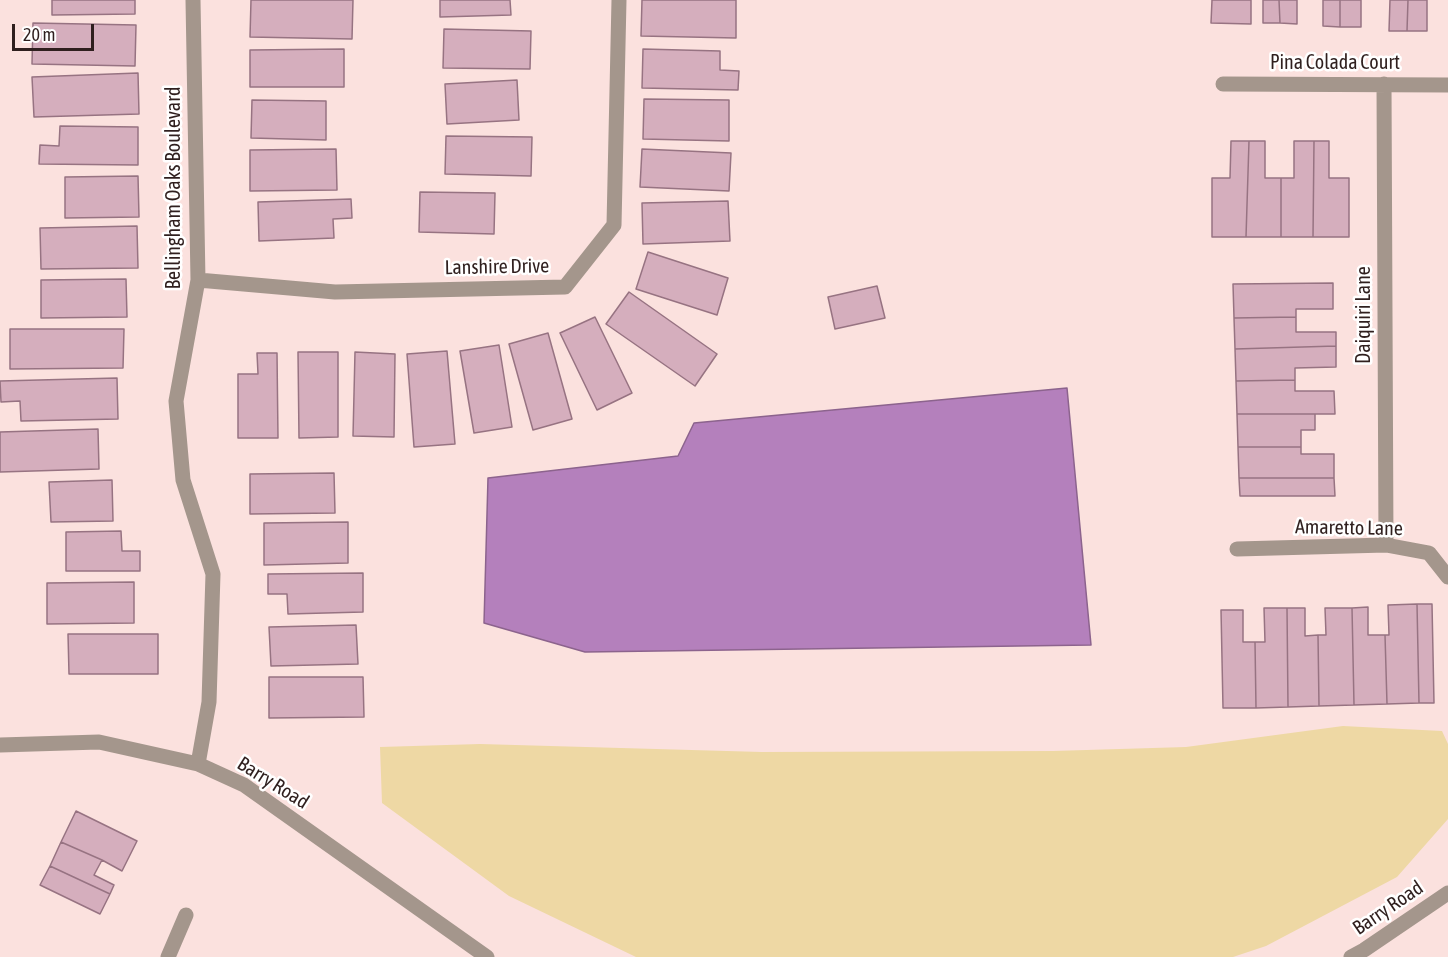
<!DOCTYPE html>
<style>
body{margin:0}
#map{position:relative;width:1448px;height:957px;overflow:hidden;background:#fbe1de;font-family:"Asap Condensed",sans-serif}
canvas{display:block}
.scale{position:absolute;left:12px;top:24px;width:82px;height:27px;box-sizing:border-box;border:3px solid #2f1f1e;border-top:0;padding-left:8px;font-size:18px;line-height:21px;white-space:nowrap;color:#2f1f1e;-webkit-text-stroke:4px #fff;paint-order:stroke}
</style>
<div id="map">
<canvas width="1448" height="957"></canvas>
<div class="scale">20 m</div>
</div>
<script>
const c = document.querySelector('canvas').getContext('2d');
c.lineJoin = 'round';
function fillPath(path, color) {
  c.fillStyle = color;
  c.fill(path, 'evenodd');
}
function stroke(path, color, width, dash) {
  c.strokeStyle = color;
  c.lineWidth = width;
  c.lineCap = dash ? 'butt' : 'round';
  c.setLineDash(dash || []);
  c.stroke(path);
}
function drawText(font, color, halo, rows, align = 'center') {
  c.font = font + ' "Asap Condensed",sans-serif';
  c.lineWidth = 5;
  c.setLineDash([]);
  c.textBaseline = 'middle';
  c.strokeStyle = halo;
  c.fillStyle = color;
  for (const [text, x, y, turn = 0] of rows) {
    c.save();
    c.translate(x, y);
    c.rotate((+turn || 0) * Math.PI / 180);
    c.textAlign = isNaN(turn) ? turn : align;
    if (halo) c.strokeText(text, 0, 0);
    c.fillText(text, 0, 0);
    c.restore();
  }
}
fillPath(new Path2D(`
 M 1343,726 L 1442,731 L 1448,744 L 1448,819 L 1397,877 L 1266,946 L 1233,957 L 636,957 L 509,896 L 382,803 L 380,747 L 480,744 L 762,752 L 1053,751 L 1186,747 Z`), '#eed8a4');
const water = new Path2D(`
 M 1067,388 L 1091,645 L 585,652 L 484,623 L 488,478 L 678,456 L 694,423 Z`);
fillPath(water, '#b480bc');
stroke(water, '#8c638d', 1.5);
const building = new Path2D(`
 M 52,0 L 135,0 L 135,14 L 52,15 Z
 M 251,0 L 353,0 L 352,39 L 250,37 Z
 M 440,0 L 510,0 L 511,15 L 440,17 Z
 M 642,0 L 736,0 L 736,38 L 641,36 Z
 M 1212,0 L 1251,0 L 1251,24 L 1211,23 Z
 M 1263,0 L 1279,0 L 1280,23 L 1263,23 Z
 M 1279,0 L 1297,0 L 1297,24 L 1280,23 Z
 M 1323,0 L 1340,0 L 1340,27 L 1323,26 Z
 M 1340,0 L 1361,0 L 1361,27 L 1340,27 Z
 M 1390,0 L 1408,0 L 1407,31 L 1389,31 Z
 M 1408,0 L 1427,0 L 1427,31 L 1407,31 Z
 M 33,23 L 136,25 L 135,66 L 32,64 Z
 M 444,29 L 531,31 L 530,69 L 443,68 Z
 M 344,49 L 344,87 L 250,87 L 250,50 Z
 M 643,49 L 720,51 L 720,70 L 739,71 L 738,90 L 642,88 Z
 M 138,73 L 139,114 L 34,117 L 32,77 Z
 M 517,80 L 519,120 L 447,124 L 445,84 Z
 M 644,99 L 729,100 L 729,141 L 643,139 Z
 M 252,100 L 326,101 L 326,140 L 251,138 Z
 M 60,126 L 138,127 L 138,165 L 39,164 L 40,145 L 59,146 Z
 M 446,136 L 532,137 L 531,176 L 445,174 Z
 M 1231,141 L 1249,141 L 1246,237 L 1212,237 L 1212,178 L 1230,178 Z
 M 1249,141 L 1265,141 L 1265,178 L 1281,178 L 1281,237 L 1246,237 Z
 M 1294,141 L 1314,141 L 1313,237 L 1281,237 L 1281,178 L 1294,178 Z
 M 1314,141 L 1329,141 L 1329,178 L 1349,178 L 1349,237 L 1313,237 Z
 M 336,149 L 337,190 L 250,191 L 250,150 Z
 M 642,149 L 731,153 L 729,191 L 640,187 Z
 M 138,176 L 139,217 L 65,218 L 65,177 Z
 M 420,192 L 495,193 L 494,234 L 419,232 Z
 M 351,199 L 352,218 L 333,219 L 334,238 L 259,241 L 258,202 Z
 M 728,201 L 730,241 L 643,244 L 642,203 Z
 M 137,226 L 138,268 L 41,269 L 40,228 Z
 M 648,252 L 728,278 L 717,315 L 636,289 Z
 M 126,279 L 127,317 L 41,318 L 41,280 Z
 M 1333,283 L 1333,309 L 1296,309 L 1296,317 L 1234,318 L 1233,284 Z
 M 877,286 L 885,318 L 835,329 L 828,297 Z
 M 629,292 L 717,354 L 695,386 L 606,324 Z
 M 595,317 L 632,393 L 597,410 L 560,333 Z
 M 1296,317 L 1296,332 L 1336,332 L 1336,346 L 1235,349 L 1234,318 Z
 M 10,329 L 124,329 L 123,368 L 10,369 Z
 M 548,333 L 572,419 L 533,430 L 509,344 Z
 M 499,345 L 512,427 L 474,433 L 460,351 Z
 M 1336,346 L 1336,367 L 1295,368 L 1295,380 L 1236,381 L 1235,349 Z
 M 447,351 L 455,444 L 414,447 L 407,354 Z
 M 298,352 L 338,352 L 338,437 L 299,438 Z
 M 355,352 L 395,354 L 394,437 L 353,436 Z
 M 257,353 L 277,353 L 278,438 L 238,438 L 238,374 L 258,374 Z
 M 117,378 L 118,419 L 21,421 L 20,401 L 1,402 L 0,381 Z
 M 1295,380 L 1295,391 L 1334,391 L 1335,414 L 1237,414 L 1236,381 Z
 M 1237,414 L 1315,414 L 1315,430 L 1301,430 L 1301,447 L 1238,447 Z
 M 98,429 L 99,469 L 0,472 L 0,432 Z
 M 1238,447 L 1301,447 L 1301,454 L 1334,454 L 1334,478 L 1239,478 Z
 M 334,473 L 335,513 L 250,514 L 250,474 Z
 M 1239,478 L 1334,478 L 1335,496 L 1240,496 Z
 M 112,480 L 113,521 L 51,522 L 49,482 Z
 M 348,522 L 348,563 L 264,565 L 264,523 Z
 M 121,531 L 122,551 L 140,551 L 140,571 L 66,571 L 66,532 Z
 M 363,573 L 363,612 L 288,614 L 287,594 L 268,594 L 268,574 Z
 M 134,582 L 134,623 L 47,624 L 47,583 Z
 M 1417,604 L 1432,604 L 1434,703 L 1419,703 Z
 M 1417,604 L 1419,703 L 1387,704 L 1385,635 L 1389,635 L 1388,605 Z
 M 1368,607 L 1368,635 L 1385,635 L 1387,704 L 1354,705 L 1352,608 Z
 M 1264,608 L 1287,608 L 1288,707 L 1256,708 L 1255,642 L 1265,642 Z
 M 1287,608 L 1305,608 L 1305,636 L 1318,635 L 1319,706 L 1288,707 Z
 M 1325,608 L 1352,608 L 1354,705 L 1319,706 L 1318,635 L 1326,635 Z
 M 1221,610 L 1243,610 L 1243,642 L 1255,642 L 1256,708 L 1223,708 Z
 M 356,625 L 358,664 L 271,666 L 269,627 Z
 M 68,634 L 158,634 L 158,674 L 69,674 Z
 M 269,677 L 363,677 L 364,717 L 269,718 Z
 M 76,811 L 137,841 L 122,871 L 102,860 L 61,842 Z
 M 61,842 L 102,860 L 94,875 L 114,885 L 110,894 L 50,866 Z
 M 50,866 L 110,894 L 100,914 L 40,885 Z`);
fillPath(building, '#d5aebd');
stroke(building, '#977382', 1.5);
stroke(new Path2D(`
 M 193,0 L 198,280 L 176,401 L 183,480 L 213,574 L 209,702 L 198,764
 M 1223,84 L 1448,85
 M 1384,84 L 1386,545
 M 198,280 L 335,292 L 565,287 L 614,225 L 619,0
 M 1237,549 L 1386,545 L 1429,553 L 1448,577
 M 0,745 L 99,742 L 198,764 L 244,785 L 487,957
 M 168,957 L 186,915
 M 1351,957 L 1364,950 L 1448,893`), '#a4968c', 15);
drawText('20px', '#2f1f1e', '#fff', [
 ["Pina Colada Court",1335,63],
 ["Bellingham Oaks Boulevard",174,188,-90],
 ["Lanshire Drive",497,267,-1],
 ["Daiquiri Lane",1364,315,-90],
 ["Amaretto Lane",1349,528,1],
 ["Barry Road",273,783,32],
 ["Barry Road",1388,908,-34]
]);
</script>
